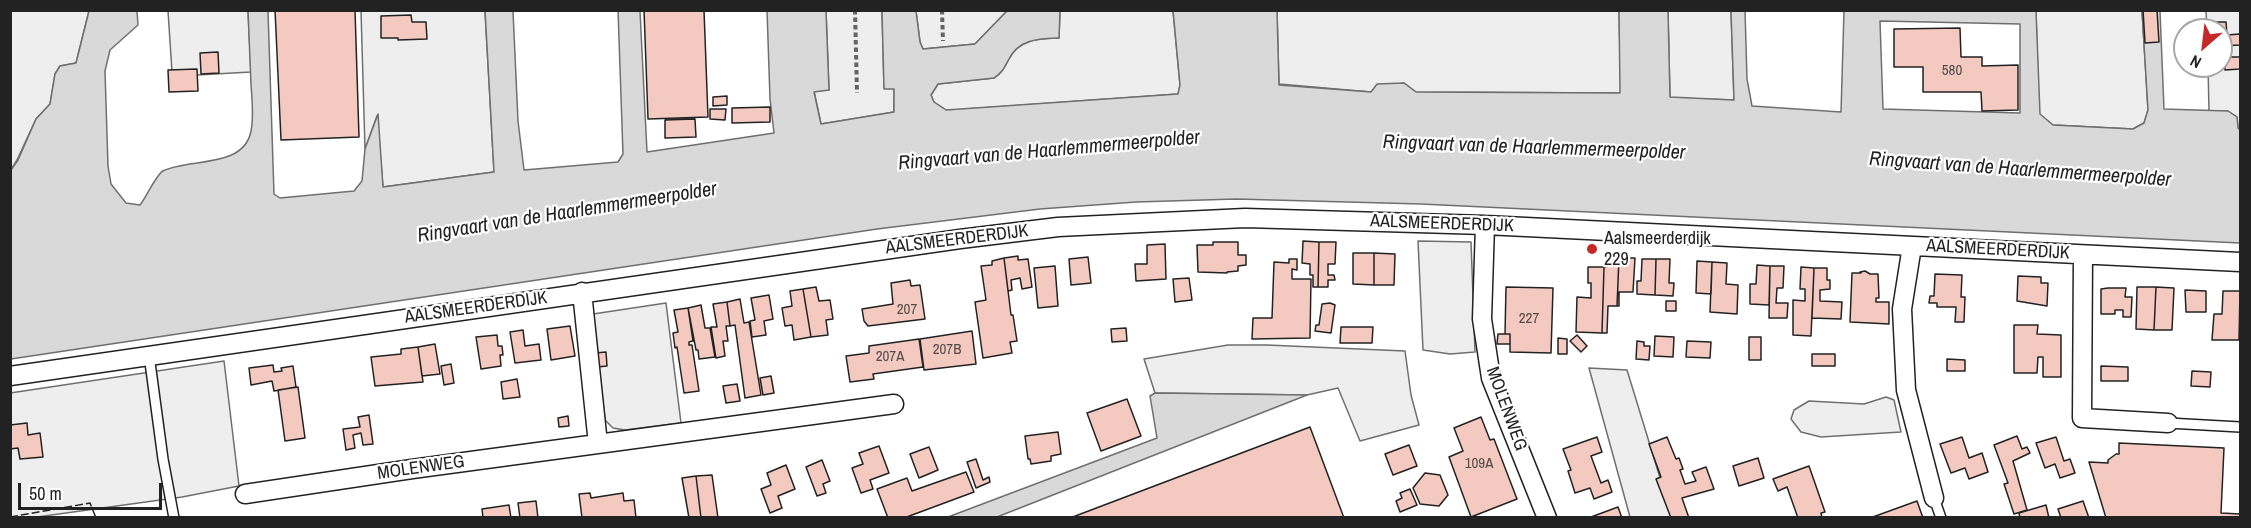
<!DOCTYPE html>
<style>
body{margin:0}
#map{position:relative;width:2251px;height:528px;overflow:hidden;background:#fff;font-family:"Archivo Narrow",sans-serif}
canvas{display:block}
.frame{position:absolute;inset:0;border:12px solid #222;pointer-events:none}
.north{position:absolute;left:2173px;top:18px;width:60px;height:60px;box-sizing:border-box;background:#fff;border:2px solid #a7a7a7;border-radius:50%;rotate:208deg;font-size:16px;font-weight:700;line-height:24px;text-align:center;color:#222}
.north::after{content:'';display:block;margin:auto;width:21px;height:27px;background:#c62828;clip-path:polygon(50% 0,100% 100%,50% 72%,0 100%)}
.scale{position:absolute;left:18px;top:483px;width:144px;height:27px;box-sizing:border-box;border:3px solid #222;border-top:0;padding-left:8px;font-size:18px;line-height:21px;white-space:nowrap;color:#222;-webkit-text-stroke:4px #fff;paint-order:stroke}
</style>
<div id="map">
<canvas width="2251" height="528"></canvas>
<div class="frame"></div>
<div class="north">N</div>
<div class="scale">50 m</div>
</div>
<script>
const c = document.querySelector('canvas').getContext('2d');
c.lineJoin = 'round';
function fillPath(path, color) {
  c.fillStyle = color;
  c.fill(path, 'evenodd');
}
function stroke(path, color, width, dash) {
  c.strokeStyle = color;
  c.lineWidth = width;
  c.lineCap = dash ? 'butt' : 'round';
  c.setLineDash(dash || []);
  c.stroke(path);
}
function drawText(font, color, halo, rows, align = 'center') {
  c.font = font + ' "Archivo Narrow",sans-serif';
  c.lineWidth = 4.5;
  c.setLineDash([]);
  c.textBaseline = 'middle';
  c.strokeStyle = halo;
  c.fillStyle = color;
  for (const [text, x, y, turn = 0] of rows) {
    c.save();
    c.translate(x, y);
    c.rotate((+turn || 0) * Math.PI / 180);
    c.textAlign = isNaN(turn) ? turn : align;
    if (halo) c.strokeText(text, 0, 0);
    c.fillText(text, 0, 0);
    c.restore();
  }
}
const green = new Path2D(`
 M 11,11 L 89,11 L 76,63 L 60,66 L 55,74 L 50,104 L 36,119 L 17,160 L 11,170 Z
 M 168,11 L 248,11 L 251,72 L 197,75 L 196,71 L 172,72 Z
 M 361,11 L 485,11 L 494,172 L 383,187 L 377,116 L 365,149 Z
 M 826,11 L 882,11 L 884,88 L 894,88 L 894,112 L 821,124 L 814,91 L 829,90 Z
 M 916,11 L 1007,11 L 975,44 L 923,49 L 920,42 Z
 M 1060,11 L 1173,11 L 1180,85 L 1178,94 L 954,110 L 946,110 L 934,102 L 931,95 L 938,84 L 994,78 C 1002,73 1004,68 1009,59 C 1019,39 1038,39 1059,38 Z
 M 1277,11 L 1619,11 L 1621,93 L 1416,92 L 1404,83 L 1371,92 L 1279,84 Z
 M 1668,11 L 1731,11 L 1734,100 L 1670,98 Z
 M 2036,11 L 2142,11 L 2148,110 L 2144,123 L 2133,129 L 2053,125 L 2039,114 Z
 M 2206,11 L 2240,11 L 2240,130 L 2238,128 L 2237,117 L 2228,111 L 2209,111 L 2208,66 L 2221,66 L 2221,30 L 2207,30 Z
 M 1418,241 L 1471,242 L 1475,352 L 1450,354 L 1423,350 Z
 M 666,303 L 681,423 L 625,430 L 613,428 L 605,420 L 593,314 Z
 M 1228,345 L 1267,345 L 1405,351 L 1411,395 L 1419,425 L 1360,441 L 1338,388 L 1307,395 L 1155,393 L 1144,359 Z
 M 224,361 L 239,486 L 182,497 L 37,517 L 11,517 L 10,393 Z
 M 1589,368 L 1627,370 L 1672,517 L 1630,517 Z
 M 1886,397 L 1894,400 L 1901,432 L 1821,437 L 1801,432 L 1791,419 L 1794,410 L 1809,401 L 1864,404 Z`);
fillPath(green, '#eee');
stroke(green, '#6f6f6f', 1.5);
const water = new Path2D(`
 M 248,10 L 268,11 L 274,194 L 280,198 L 354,191 L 362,181 L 365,149 L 378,114 L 383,187 L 494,172 L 485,10 L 513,11 L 518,121 L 524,170 L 618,162 L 623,154 L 618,10 L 640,11 L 647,152 L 774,133 L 770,99 L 767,10 L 826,11 L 829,90 L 814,92 L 821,124 L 894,112 L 894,89 L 884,89 L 882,11 L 916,11 L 920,42 L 923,49 L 975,44 L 1007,11 L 1060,11 L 1059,38 C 1038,39 1019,39 1009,59 C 1004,68 1002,73 994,78 L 938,84 L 931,95 L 934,102 L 946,110 L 1178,94 L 1180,85 L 1173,10 L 1277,11 L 1279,85 L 1371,92 L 1377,84 L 1404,83 L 1416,92 L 1620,93 L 1619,11 L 1668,11 L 1670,97 L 1734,100 L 1731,11 L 1745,10 L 1747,79 L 1752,106 L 1841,112 L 1844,11 L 2036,11 L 2040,114 L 2053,125 L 2133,129 L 2144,123 L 2148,110 L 2142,11 L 2160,11 L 2164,109 L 2228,111 L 2237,117 L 2238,128 L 2240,130 L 2240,243 L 1421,204 L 1236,199 L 1136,202 L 1040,209 L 877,229 L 11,359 L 11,170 L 18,160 L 36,119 L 50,104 L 55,74 L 60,66 L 76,63 L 89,11 L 137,11 L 138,25 L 110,50 L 105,71 L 108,166 L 111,184 L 126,203 L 140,205 C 147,196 156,175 163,171 C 188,158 244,169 251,131 C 254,116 252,99 251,85 C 250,60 249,35 248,10 ZM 1880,21 L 2020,24 L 2020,113 L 1883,109 Z
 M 1155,393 L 1307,395 L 997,517 L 948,517 L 1157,438 L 1150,396 Z`);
fillPath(water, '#d9d9d9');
stroke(water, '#6f6f6f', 1.5);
const building = new Path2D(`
 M 275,10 L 355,10 L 359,137 L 281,140 Z
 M 644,10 L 704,10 L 708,117 L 648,119 Z
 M 2143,10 L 2157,10 L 2159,42 L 2145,43 Z
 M 411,15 L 412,22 L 426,22 L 427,39 L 398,40 L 398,38 L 381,38 L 381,16 Z
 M 2215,22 L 2226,22 L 2227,35 L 2240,34 L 2240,45 L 2221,46 L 2221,30 L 2216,30 Z
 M 1960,28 L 1961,57 L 1982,57 L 1982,66 L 2018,65 L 2018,110 L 1982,111 L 1981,92 L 1923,92 L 1923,67 L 1894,67 L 1894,29 Z
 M 218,52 L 219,73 L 201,74 L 200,53 Z
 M 2224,57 L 2240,57 L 2240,69 L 2225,70 Z
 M 197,69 L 198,91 L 169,92 L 168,70 Z
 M 727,96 L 727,105 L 713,106 L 713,97 Z
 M 770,107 L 770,122 L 732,123 L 732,108 Z
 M 710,109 L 726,109 L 725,120 L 710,119 Z
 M 695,119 L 696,137 L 665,138 L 665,120 Z
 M 1303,241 L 1319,242 L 1318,287 L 1313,287 L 1313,275 L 1310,275 L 1310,264 L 1302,263 Z
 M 1213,242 L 1238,242 L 1238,255 L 1246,255 L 1246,265 L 1238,266 L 1238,271 L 1227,272 L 1227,273 L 1198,272 L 1197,245 L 1213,245 Z
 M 1319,242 L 1336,242 L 1335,264 L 1328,264 L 1328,275 L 1334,275 L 1335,280 L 1328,280 L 1328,287 L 1318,287 Z
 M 1165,244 L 1166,279 L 1136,281 L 1135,264 L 1147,264 L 1147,245 Z
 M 1353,253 L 1374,253 L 1374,285 L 1353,284 Z
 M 1374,253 L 1395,254 L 1394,285 L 1374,285 Z
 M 1018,256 L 1018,260 L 1028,259 L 1032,287 L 1022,289 L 1020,278 L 1011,280 L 1012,290 L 1008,291 L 1004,258 Z
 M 1088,257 L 1091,283 L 1071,285 L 1069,259 Z
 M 1606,257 L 1619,258 L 1617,306 L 1608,306 L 1607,333 L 1602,333 L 1604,267 L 1606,267 Z
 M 1004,258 L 1011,315 L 1013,315 L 1017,341 L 1010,342 L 1012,353 L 983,358 L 975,302 L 986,300 L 981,266 L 992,265 L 992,261 Z
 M 1619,258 L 1635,258 L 1633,292 L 1619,292 L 1619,306 L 1617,306 Z
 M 1289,259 L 1297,259 L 1297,270 L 1292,269 L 1292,279 L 1311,279 L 1310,338 L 1252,339 L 1253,318 L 1272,318 L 1274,262 L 1289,263 Z
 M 1642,259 L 1656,259 L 1655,295 L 1637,294 L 1637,281 L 1641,281 Z
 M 1656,259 L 1670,259 L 1669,283 L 1674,283 L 1673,296 L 1655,295 Z
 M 1697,261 L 1712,262 L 1711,294 L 1696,293 Z
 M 1712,262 L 1727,263 L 1726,284 L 1738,285 L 1737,314 L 1710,312 Z
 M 1757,265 L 1770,266 L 1769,305 L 1750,304 L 1750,284 L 1756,284 Z
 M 1055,266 L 1058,306 L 1038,308 L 1034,268 Z
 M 1770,266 L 1784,266 L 1783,288 L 1777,288 L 1776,303 L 1788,303 L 1787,318 L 1769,318 Z
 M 1588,267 L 1604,267 L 1602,333 L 1576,332 L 1577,297 L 1591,298 L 1591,283 L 1588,283 Z
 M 1801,267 L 1814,268 L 1811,336 L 1793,335 L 1793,300 L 1805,301 L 1805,289 L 1800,289 Z
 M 1814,268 L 1827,268 L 1827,280 L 1830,280 L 1830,289 L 1820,290 L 1820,301 L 1842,302 L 1841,319 L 1812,318 Z
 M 1865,271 L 1870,274 L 1878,274 L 1879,298 L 1876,298 L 1876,302 L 1889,302 L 1889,324 L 1850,322 L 1852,273 L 1861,273 L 1860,272 Z
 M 1935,274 L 1962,275 L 1961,297 L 1965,297 L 1964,322 L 1955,322 L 1956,307 L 1937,307 L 1937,303 L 1929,303 L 1930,296 L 1934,296 Z
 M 2018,276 L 2041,277 L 2041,283 L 2048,283 L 2047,306 L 2017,301 Z
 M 1189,278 L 1192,300 L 1175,302 L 1173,279 Z
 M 910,280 L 911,286 L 920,285 L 925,319 L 868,326 L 864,321 L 862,309 L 893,304 L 891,283 Z
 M 816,287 L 819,301 L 830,300 L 833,319 L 826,320 L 828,335 L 811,337 L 803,289 Z
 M 1506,287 L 1553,288 L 1551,353 L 1510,352 L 1510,334 L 1505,334 Z
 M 2137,287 L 2156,287 L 2154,330 L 2136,329 Z
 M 2156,287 L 2174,288 L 2172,330 L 2154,330 Z
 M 2108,288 L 2126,288 L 2125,297 L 2132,297 L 2131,317 L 2123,317 L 2123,310 L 2115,310 L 2115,314 L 2101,314 L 2101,289 Z
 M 803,289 L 811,337 L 794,340 L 792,325 L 785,326 L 782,308 L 792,306 L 790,291 Z
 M 2185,290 L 2206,291 L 2206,312 L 2186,312 Z
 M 2223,291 L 2240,291 L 2239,340 L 2212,340 L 2214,314 L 2222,314 Z
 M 769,295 L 773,319 L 764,321 L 766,335 L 752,337 L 750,321 L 755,320 L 751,298 Z
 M 740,299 L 744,323 L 749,322 L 761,395 L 745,398 L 735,325 L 730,326 L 727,302 Z
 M 1666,301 L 1676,301 L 1676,311 L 1666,311 Z
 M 727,302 L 730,326 L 726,326 L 728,341 L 723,341 L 725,356 L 716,358 L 711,327 L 717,327 L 713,304 Z
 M 1330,303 L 1335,305 L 1331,333 L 1315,331 L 1316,325 L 1319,325 L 1322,304 Z
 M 701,305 L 705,328 L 710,328 L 715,357 L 699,359 L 698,350 L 696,350 L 688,308 Z
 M 688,308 L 693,341 L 689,342 L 689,345 L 692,345 L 699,391 L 684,393 L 677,347 L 675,348 L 673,333 L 678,332 L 674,310 Z
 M 2014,325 L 2038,325 L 2037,334 L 2061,335 L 2061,377 L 2043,377 L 2043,357 L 2038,357 L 2037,373 L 2014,373 Z
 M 570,326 L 575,356 L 551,360 L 547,329 Z
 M 1341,327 L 1373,327 L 1372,343 L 1340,343 Z
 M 1126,328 L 1127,341 L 1112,342 L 1111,329 Z
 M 523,330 L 525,346 L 539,344 L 541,360 L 515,363 L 510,332 Z
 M 972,331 L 976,364 L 924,370 L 920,339 Z
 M 1498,334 L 1510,334 L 1510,344 L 1497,344 Z
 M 497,335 L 498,346 L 502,346 L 503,355 L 500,355 L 501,366 L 481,369 L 476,337 Z
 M 1577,335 L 1587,346 L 1581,352 L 1570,341 Z
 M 1655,336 L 1674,337 L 1673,357 L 1654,356 Z
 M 1749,337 L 1761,337 L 1761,360 L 1749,360 Z
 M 1558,338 L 1567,339 L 1567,354 L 1558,354 Z
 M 919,339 L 923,367 L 873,374 L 874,379 L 850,382 L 846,356 L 869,353 L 869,346 Z
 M 1637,341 L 1644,342 L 1644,346 L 1650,346 L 1649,360 L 1636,359 Z
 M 1687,341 L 1711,342 L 1710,358 L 1686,357 Z
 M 435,344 L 440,374 L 422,376 L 418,347 Z
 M 418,347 L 423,382 L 375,386 L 371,357 L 401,354 L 401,349 Z
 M 606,352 L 607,366 L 597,367 L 595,353 Z
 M 1812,354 L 1835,354 L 1835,366 L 1812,366 Z
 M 1947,359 L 1965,360 L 1965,371 L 1947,371 Z
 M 451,364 L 454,383 L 444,385 L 441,366 Z
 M 273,365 L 274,372 L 282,371 L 281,368 L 293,366 L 296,387 L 274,391 L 272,381 L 251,385 L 249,368 Z
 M 2101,366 L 2128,367 L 2128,381 L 2101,381 Z
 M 2192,371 L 2211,372 L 2210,387 L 2191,386 Z
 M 771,376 L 774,393 L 763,395 L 760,378 Z
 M 517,379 L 520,397 L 503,399 L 501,382 Z
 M 737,384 L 740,401 L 726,403 L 723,386 Z
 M 298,387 L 305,438 L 285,441 L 278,390 Z
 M 1127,399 L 1141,436 L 1101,451 L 1087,413 Z
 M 369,415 L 373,444 L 363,445 L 361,433 L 353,435 L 355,448 L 346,450 L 343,429 L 360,427 L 358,417 Z
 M 568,416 L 569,426 L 559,427 L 558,418 Z
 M 1481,417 L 1490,440 L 1494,439 L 1517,499 L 1471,517 L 1449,457 L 1463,451 L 1454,428 Z
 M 27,423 L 28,435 L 40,433 L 43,457 L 20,459 L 18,448 L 10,449 L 10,425 Z
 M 1310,427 L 1344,518 L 1070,518 Z
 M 1058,432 L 1061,454 L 1051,456 L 1051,461 L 1031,464 L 1030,459 L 1028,459 L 1025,436 Z
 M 2017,436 L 2022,449 L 2027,447 L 2030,453 L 2013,461 L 2027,510 L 2014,514 L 2004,484 L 2008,483 L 1994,445 Z
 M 1597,437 L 1602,452 L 1591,456 L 1601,483 L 1608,480 L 1612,492 L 1594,499 L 1590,488 L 1575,493 L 1568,471 L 1571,470 L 1563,449 Z
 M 1667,437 L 1676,459 L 1679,458 L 1683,469 L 1680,470 L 1685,484 L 1696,481 L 1692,472 L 1706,467 L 1714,489 L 1682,498 L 1689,518 L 1671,518 L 1656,479 L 1661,477 L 1649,444 Z
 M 1962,437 L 1969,458 L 1982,453 L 1988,472 L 1969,479 L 1965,468 L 1951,473 L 1940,444 Z
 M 2056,437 L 2064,461 L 2070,459 L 2075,473 L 2060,478 L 2055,464 L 2045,468 L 2036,443 Z
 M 2119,443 L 2224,448 L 2221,513 L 2240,514 L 2240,518 L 2106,518 L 2089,462 L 2108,463 L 2108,460 L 2116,454 L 2119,454 Z
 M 1409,445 L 1417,466 L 1393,475 L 1385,454 Z
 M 879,446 L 889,473 L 870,480 L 873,489 L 861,493 L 852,468 L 863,464 L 859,453 Z
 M 929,447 L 938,470 L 919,478 L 910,454 Z
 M 1758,458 L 1764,478 L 1739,486 L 1733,466 Z
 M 976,459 L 983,480 L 989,477 L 990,482 L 976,488 L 967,462 Z
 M 822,460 L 830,481 L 823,484 L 826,493 L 817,496 L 806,467 Z
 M 786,465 L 795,489 L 778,496 L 782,508 L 770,513 L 761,489 L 771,485 L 767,473 Z
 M 1809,466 L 1825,512 L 1821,513 L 1822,518 L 1798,518 L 1787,487 L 1778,491 L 1773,479 Z
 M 966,472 L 974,492 L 904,518 L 888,518 L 877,489 L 907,478 L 912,491 Z
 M 1425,473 L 1440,475 L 1448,495 L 1439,506 L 1420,504 L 1413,488 Z
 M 712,475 L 718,518 L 701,518 L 696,476 Z
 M 696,476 L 701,518 L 689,518 L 682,478 Z
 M 1410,489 L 1417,505 L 1400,512 L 1396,501 L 1402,498 L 1400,493 Z
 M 590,493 L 591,498 L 623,493 L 624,501 L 634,500 L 636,518 L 582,518 L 579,494 Z
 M 536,501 L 538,518 L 520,518 L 518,503 Z
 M 1917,501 L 1923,518 L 1870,518 Z
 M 2083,501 L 2089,518 L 2061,518 L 2058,509 Z
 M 509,505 L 511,518 L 483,518 L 482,509 Z
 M 2046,505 L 2049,518 L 2020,518 L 2019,513 Z
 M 1618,507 L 1622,518 L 1591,518 L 1591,517 Z`);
fillPath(building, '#f3c9c0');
stroke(building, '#222', 1.5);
const service = new Path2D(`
 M 149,355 L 163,459 L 174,518
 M 2168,423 L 2240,427
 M 1934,498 L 1941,518`);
const minor = new Path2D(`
 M 1485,225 L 1482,319 L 1491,378 L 1547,518
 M 1912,246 L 1902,309 L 1906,390 L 1934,498
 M 2083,255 L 2082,418 L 2168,423
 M 582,292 L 598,444
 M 10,376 L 960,239 L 1058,227 L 1245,218 L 1485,225 L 2240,262
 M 245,494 L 412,469 L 894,404`);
stroke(service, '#222', 12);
stroke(minor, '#222', 21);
stroke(new Path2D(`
 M 855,10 L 857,93
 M 942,10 L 943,41`), '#646464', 4, [4.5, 3]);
stroke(service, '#fff', 9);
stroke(minor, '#fff', 18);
stroke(new Path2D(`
 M 10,517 L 90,503 L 96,518`), '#222', 1.5, [8, 3]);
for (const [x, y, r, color] of [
 [1592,249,6,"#c62828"]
]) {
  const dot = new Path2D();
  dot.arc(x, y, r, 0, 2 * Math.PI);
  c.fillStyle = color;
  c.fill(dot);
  stroke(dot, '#fff', 2);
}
drawText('15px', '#564c4a', null, [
 ["580",1952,71],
 ["207",907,310],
 ["227",1529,319],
 ["207B",947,350],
 ["207A",890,357],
 ["109A",1479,464]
]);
drawText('18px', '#222', '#fff', [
 ["AALSMEERDERDIJK",1442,224,2],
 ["AALSMEERDERDIJK",957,240,-7],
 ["AALSMEERDERDIJK",1998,250,3],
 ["AALSMEERDERDIJK",476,308,-8],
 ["MOLENWEG",1506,409,70],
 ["MOLENWEG",421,468,-8]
]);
drawText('18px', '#222', '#fff', [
 ["Aalsmeerderdijk",1604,239],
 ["229",1604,260]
], 'left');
drawText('italic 20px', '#222', '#fff', [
 ["Ringvaart van de Haarlemmermeerpolder",1534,148,2],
 ["Ringvaart van de Haarlemmermeerpolder",1049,151,-5],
 ["Ringvaart van de Haarlemmermeerpolder",2020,170,4],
 ["Ringvaart van de Haarlemmermeerpolder",567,213,-9]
]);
</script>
